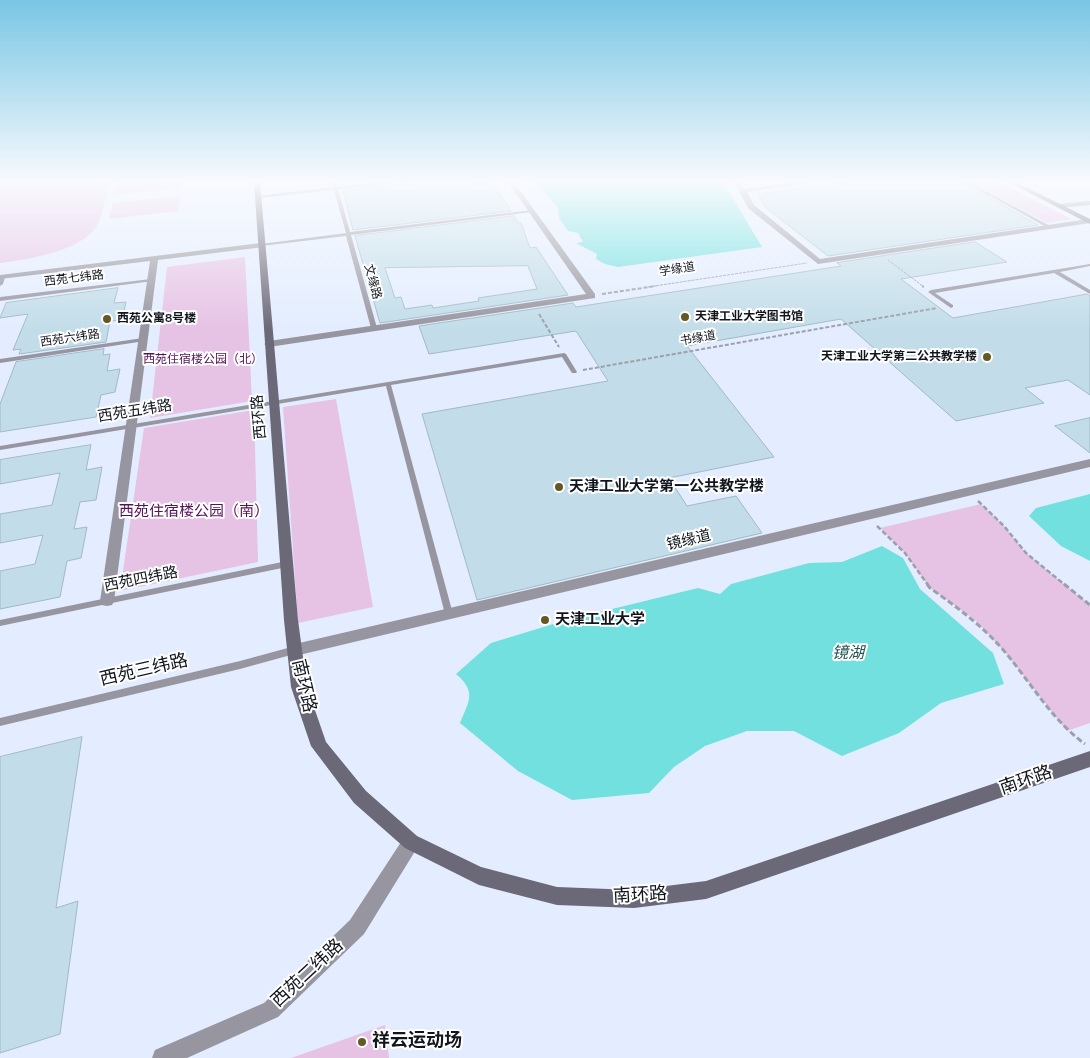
<!DOCTYPE html>
<meta charset="utf-8">
<style>
body{margin:0}
canvas{display:block;background:#eff4fd}
</style>
<canvas width="1090" height="1058"></canvas>
<script>
const c = document.querySelector('canvas').getContext('2d');
c.lineJoin = 'round';
function fillPath(path, color) {
  c.fillStyle = color;
  c.fill(path, 'evenodd');
}
function stroke(path, color, width, dash) {
  c.strokeStyle = color;
  c.lineWidth = width;
  c.lineCap = dash ? 'butt' : 'round';
  c.setLineDash(dash || []);
  c.stroke(path);
}
function drawText(font, color, halo, rows, align = 'center') {
  c.font = font + ' "Nunito Sans","Noto Sans SC",sans-serif';
  c.lineWidth = 4;
  c.setLineDash([]);
  c.textBaseline = 'middle';
  c.strokeStyle = halo;
  c.fillStyle = color;
  for (const [text, x, y, turn = 0] of rows) {
    c.save();
    c.translate(x, y);
    c.rotate((+turn || 0) * Math.PI / 180);
    c.textAlign = isNaN(turn) ? turn : align;
    if (halo) c.strokeText(text, 0, 0);
    c.fillText(text, 0, 0);
    c.restore();
  }
}
fillPath(new Path2D(`
 M 0,182 L 1090,182 L 1090,1058 L 0,1058 Z`), '#e3edff');
fillPath(new Path2D(`
 M 0,182 L 109,182 C 106,194 103,217 96,227 C 81,251 26,260 0,263 Z
 M 118,182 L 181,182 L 181,188 L 114,195 Z
 M 971,182 L 999,182 L 1071,219 L 1047,223 Z
 M 180,196 L 178,211 L 109,219 L 113,203 Z
 M 245,257 L 252,401 L 150,418 L 167,267 Z
 M 336,399 L 373,607 L 298,623 L 283,407 Z
 M 254,410 L 258,562 L 120,591 L 144,428 Z
 M 981,504 L 1004,526 L 1026,553 L 1090,605 L 1090,723 L 1067,731 L 1004,651 L 975,620 L 930,588 L 905,553 L 880,528 Z
 M 385,1025 L 389,1058 L 291,1058 Z`), '#e6c2e5');
fillPath(new Path2D(`
 M 536,182 L 723,182 L 762,247 L 618,267 L 605,264 L 596,259 L 597,254 L 576,243 L 583,242 L 578,233 L 568,231 L 559,218 L 558,208 Z
 M 1090,494 L 1090,561 L 1061,546 L 1029,516 L 1036,508 Z
 M 882,546 L 903,558 L 920,589 L 993,653 L 1004,684 L 941,703 L 899,733 L 842,756 L 794,731 L 747,731 L 705,746 L 674,767 L 649,793 L 572,800 L 518,771 L 460,723 C 469,701 477,692 456,674 L 491,643 L 563,621 L 698,588 L 720,594 L 731,584 L 809,563 L 842,562 Z`), '#72e0df');
const building = new Path2D(`
 M 397,182 L 401,182 L 401,191 L 492,182 L 511,211 L 353,230 L 343,190 L 393,185 Z
 M 854,182 L 962,182 L 1038,225 L 828,256 L 765,207 L 758,194 Z
 M 514,216 L 518,223 L 521,223 L 530,248 L 536,247 L 568,295 L 380,323 L 355,236 ZM 528,266 L 537,289 L 478,298 L 479,301 L 433,308 L 432,305 L 405,309 L 401,297 L 395,298 L 385,268 Z
 M 975,242 L 1007,262 L 901,279 L 953,318 L 1087,294 L 1090,296 L 1090,395 L 1068,380 L 1025,388 L 1044,403 L 956,421 L 841,319 L 687,346 L 774,457 L 669,478 L 687,506 L 736,496 L 762,533 L 477,600 L 422,414 L 608,381 L 576,331 L 429,354 L 419,326 L 573,303 L 576,307 L 841,266 L 837,263 Z
 M 118,288 L 114,303 L 126,302 L 122,320 L 110,321 L 106,342 L 19,354 L 21,349 L 13,350 L 28,314 L 0,318 L 6,303 Z
 M 104,349 L 103,355 L 110,354 L 107,371 L 120,369 L 115,392 L 101,395 L 96,417 L 0,432 L 0,404 L 16,362 Z
 M 1090,418 L 1090,453 L 1055,426 Z
 M 91,445 L 86,470 L 102,467 L 96,500 L 80,502 L 74,529 L 87,527 L 81,558 L 67,561 L 60,597 L 0,609 L 0,571 L 35,564 L 43,535 L 0,543 L 0,514 L 52,505 L 60,473 L 0,484 L 0,460 Z
 M 82,737 L 56,908 L 78,901 L 60,1034 L 0,1053 L 0,757 Z`);
fillPath(building, '#c2dde9');
stroke(building, '#a0bac6', 1);
stroke(new Path2D(`
 M 888,260 L 924,287
 M 648,287 L 807,263`), '#9ba0a9', 1, [3, 1]);
stroke(new Path2D(`
 M 922,286 L 924,287
 M 602,294 L 656,286
 M 539,314 L 559,347
 M 583,370 L 937,308`), '#9ba0a9', 2, [4, 2]);
stroke(new Path2D(`
 M 978,501 L 1004,526 L 1026,553 L 1065,585
 M 877,526 L 905,553 L 928,585`), '#9ba0a9', 2.5, [5, 2.5]);
stroke(new Path2D(`
 M 927,584 L 930,588 C 958,608 983,626 1005,652 C 1031,683 1052,720 1085,744
 M 1064,584 L 1090,605`), '#9ba0a9', 3, [6, 3]);
fillPath(new Path2D(`
 M 332,182 L 336,182 L 337,187 L 382,182 L 395,182 L 393,183 L 338,189 L 350,232 L 532,210 L 534,211 L 532,212 L 351,235 L 377,328 L 374,330 L 371,328 L 346,236 L 261,246 L 259,245 L 261,244 L 346,233 L 334,190 L 258,198 L 256,197 L 258,196 L 333,187 Z
 M 964,182 L 969,182 L 1052,227 L 1048,228 Z
 M 1090,264 L 1090,266 L 1060,272 L 1090,290 L 1090,294 L 1054,273 L 935,293 L 953,305 L 953,307 L 951,308 L 928,292 L 931,290 Z
 M 1,276 L 5,277 L 3,284 L 0,286 L 0,278 Z
 M 151,279 L 153,279 L 153,281 L 0,301 L 0,297 Z
 M 143,338 L 145,339 L 145,341 L 0,363 L 0,359 Z
 M 564,353 L 566,354 L 577,372 L 576,373 L 572,373 L 562,357 L 391,385 L 453,614 L 452,616 L 449,617 L 446,616 L 445,614 L 386,386 L 0,450 L 0,446 Z
 M 287,561 L 290,562 L 291,564 L 290,566 L 287,567 L 0,626 L 0,620 Z
 M 295,646 L 298,647 L 299,650 L 298,653 L 240,669 L 0,726 L 0,718 L 240,661 Z`), '#97959f');
fillPath(new Path2D(`
 M 508,182 L 514,182 L 595,294 L 595,298 L 269,347 L 264,344 L 269,341 L 586,294 Z
 M 734,182 L 740,182 L 744,189 L 795,182 L 813,182 L 747,192 L 754,205 L 820,259 L 1088,219 L 1090,219 L 1090,223 L 818,264 L 748,208 Z
 M 1090,201 L 1090,205 L 1059,208 L 1055,206 L 1059,204 Z
 M 261,243 L 264,243 L 264,247 L 158,260 L 114,601 L 112,605 L 107,606 L 102,605 L 100,601 L 150,261 L 0,279 L 0,275 Z
 M 1090,459 L 1090,467 L 295,656 L 290,654 L 288,650 L 290,646 L 295,644 Z
 M 411,833 L 417,836 L 420,842 L 417,848 L 364,934 L 278,1017 L 187,1058 L 152,1058 L 155,1050 L 264,1003 L 350,920 L 405,836 Z`), '#97959f');
fillPath(new Path2D(`
 M 254,182 L 260,182 L 298,620 L 307,687 L 326,742 L 366,791 L 417,836 L 481,867 L 557,887 L 634,890 L 706,881 L 1090,751 L 1090,767 L 706,899 L 634,908 L 557,905 L 479,885 L 405,848 L 354,803 L 311,746 L 291,687 L 284,620 Z
 M 1008,182 L 1016,182 L 1090,219 L 1090,224 Z`), '#6b6877');
const sky = c.createLinearGradient(0, 0, 0, 330);
sky.addColorStop(0, '#79c6e4');
sky.addColorStop(0.55, '#f8fafe');
sky.addColorStop(1, '#f8fafe00');
c.fillStyle = sky;
c.fillRect(0, 0, 1090, 330);
for (const [x, y, r, color] of [
 [685,317,5,"#655825"],
 [107,319,5,"#655825"],
 [987,357,5,"#655825"],
 [559,487,5,"#655825"],
 [545,620,5,"#655825"],
 [362,1042,5,"#655825"]
]) {
  const dot = new Path2D();
  dot.arc(x, y, r, 0, 2 * Math.PI);
  c.fillStyle = color;
  c.fill(dot);
  stroke(dot, '#fff', 2);
}
drawText('12px', '#11161e', '#fff', [
 ["学缘道",677,270,-9],
 ["西苑七纬路",74,279,-7],
 ["文缘路",372,282,75],
 ["西苑六纬路",70,339,-8],
 ["书缘道",698,339,-10]
]);
drawText('bold 12px', '#11161e', '#fff', [
 ["天津工业大学图书馆",695,317],
 ["西苑公寓8号楼",117,319],
 ["天津工业大学第二公共教学楼",977,357,"right"]
], 'left');
drawText('12px', '#561258', '#fff', [
 ["西苑住宿楼公园（北）",203,360]
]);
drawText('15px', '#11161e', '#fff', [
 ["西苑五纬路",135,412,-9],
 ["西环路",260,417,-95],
 ["镜缘道",689,541,-13],
 ["西苑四纬路",141,580,-11]
]);
drawText('bold 15px', '#11161e', '#fff', [
 ["天津工业大学第一公共教学楼",569,487],
 ["天津工业大学",555,620]
], 'left');
drawText('15px', '#561258', '#fff', [
 ["西苑住宿楼公园（南）",194,512]
]);
drawText('italic 16px', '#225352', '#fff', [
 ["镜湖",848,654]
]);
drawText('18px', '#11161e', '#fff', [
 ["西苑三纬路",144,671,-13],
 ["南环路",303,686,77],
 ["南环路",1026,781,-19],
 ["南环路",640,896,-3],
 ["西苑二纬路",308,974,-43]
]);
drawText('bold 18px', '#11161e', '#fff', [
 ["祥云运动场",372,1042]
], 'left');
</script>
